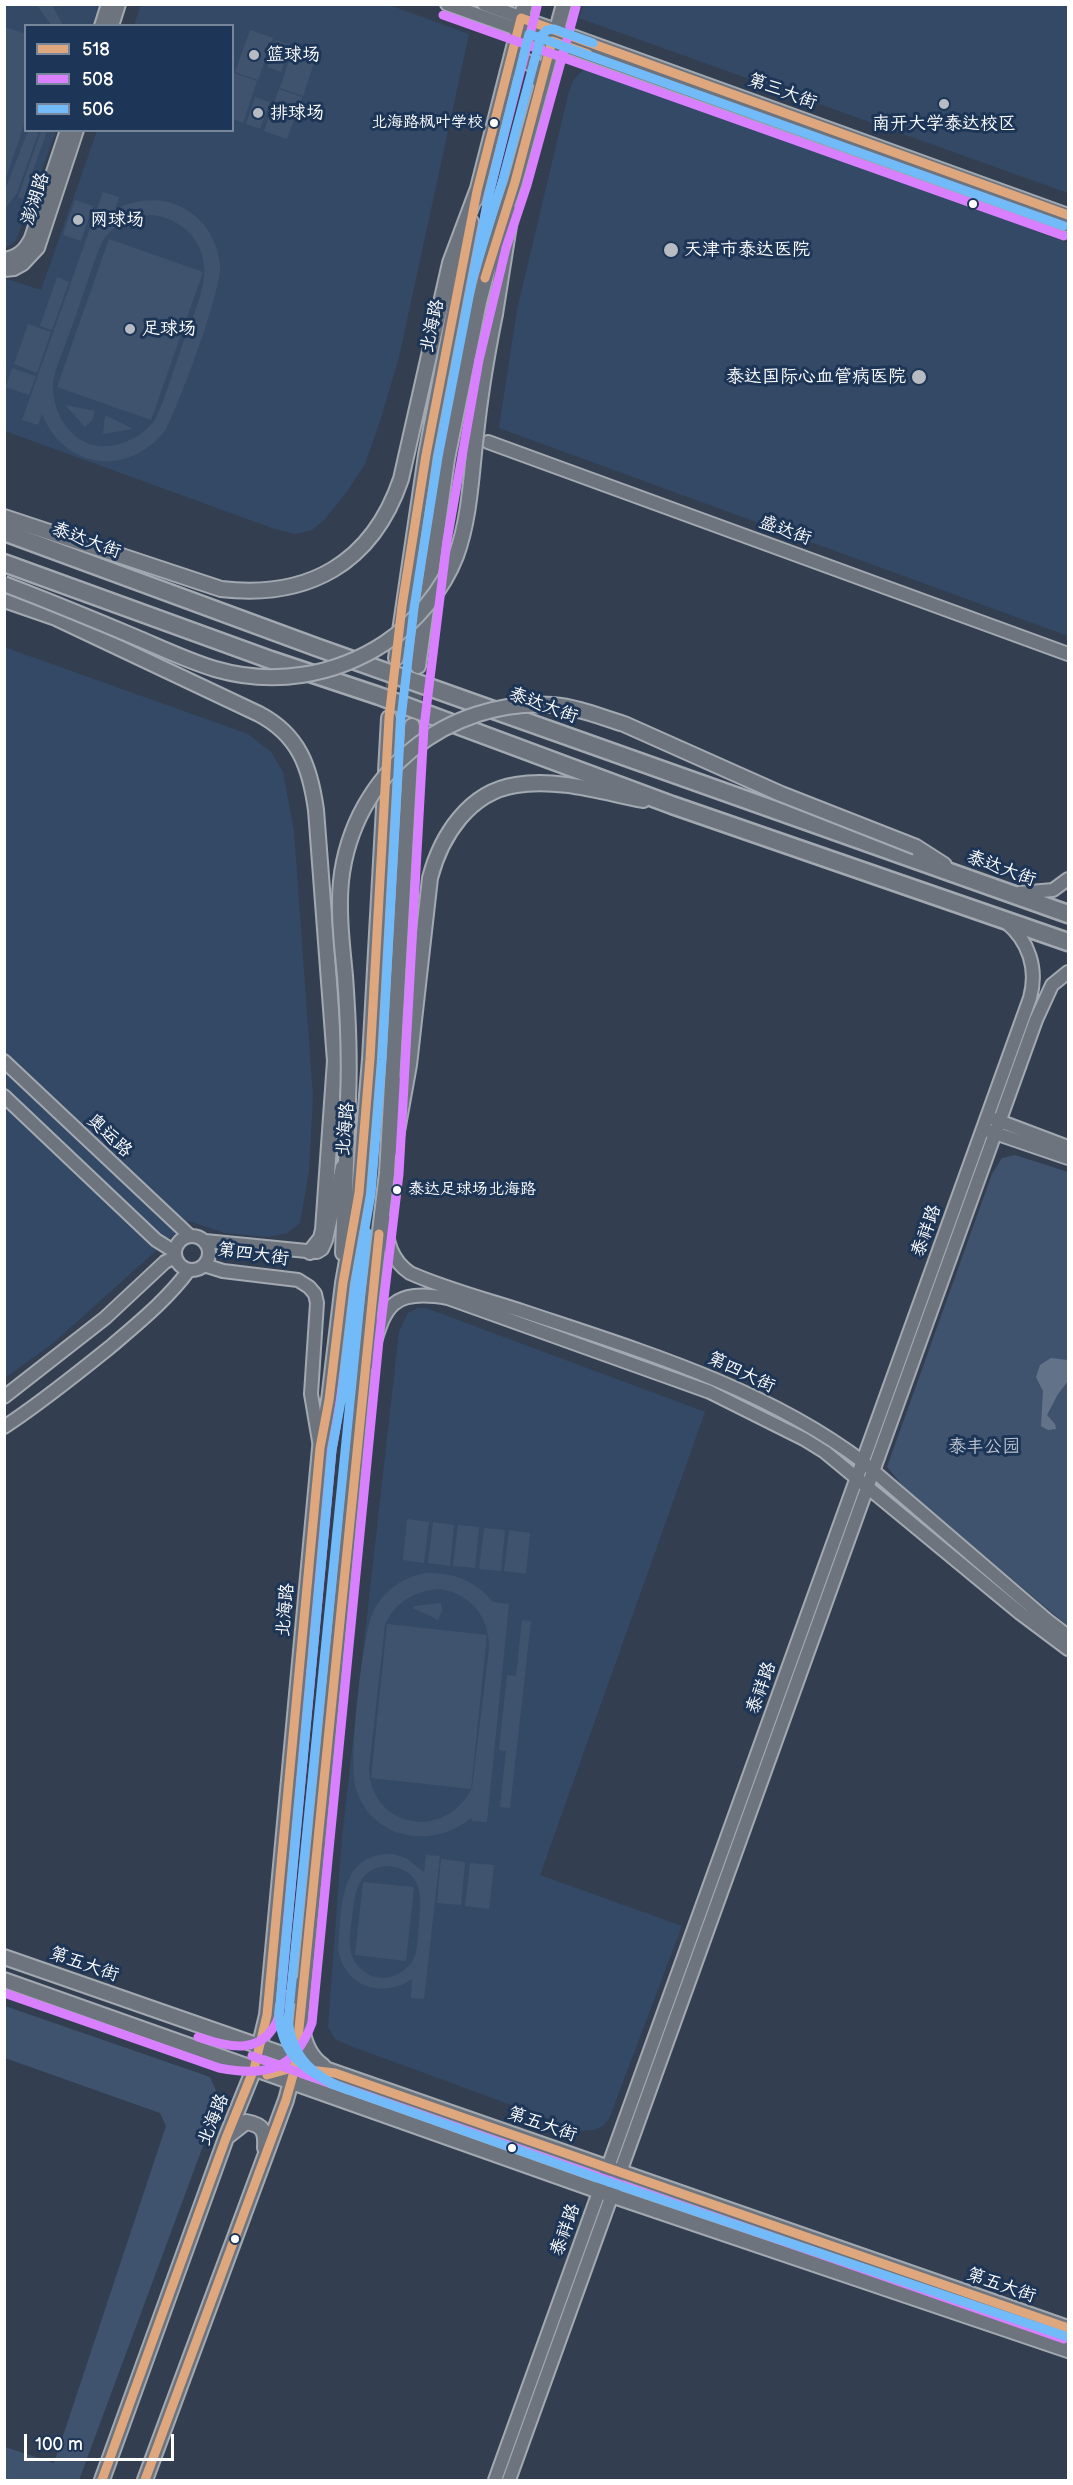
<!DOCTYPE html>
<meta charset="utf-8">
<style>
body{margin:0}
#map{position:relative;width:1073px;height:2485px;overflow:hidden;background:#333f51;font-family:"Balsamiq Sans",sans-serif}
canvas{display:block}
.frame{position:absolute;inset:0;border:6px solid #fff;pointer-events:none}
.legend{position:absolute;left:24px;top:24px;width:210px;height:108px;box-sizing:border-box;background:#1d3557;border:2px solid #77869a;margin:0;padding:8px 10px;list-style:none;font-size:18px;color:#fff}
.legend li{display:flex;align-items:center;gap:12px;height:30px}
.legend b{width:30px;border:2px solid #77869a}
.scale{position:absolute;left:24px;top:2434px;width:150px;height:27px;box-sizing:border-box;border:3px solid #fff;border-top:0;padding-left:8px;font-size:18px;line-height:21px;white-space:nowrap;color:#fff;-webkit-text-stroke:4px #1d3557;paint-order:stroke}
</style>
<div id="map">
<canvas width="1073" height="2485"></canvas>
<div class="frame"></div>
<ul class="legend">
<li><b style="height:8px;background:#dfa77e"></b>518</li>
<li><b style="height:8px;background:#d880ff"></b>508</li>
<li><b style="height:8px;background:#73baf8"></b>506</li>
</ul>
<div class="scale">100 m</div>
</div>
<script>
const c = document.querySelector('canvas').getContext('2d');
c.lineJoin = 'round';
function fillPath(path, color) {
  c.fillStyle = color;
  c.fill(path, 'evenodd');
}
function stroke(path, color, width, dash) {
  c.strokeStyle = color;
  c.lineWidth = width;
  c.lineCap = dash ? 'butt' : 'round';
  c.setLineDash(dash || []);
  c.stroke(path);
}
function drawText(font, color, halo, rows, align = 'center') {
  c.font = font + ' "Balsamiq Sans","LXGW WenKai TC",sans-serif';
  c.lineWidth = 6;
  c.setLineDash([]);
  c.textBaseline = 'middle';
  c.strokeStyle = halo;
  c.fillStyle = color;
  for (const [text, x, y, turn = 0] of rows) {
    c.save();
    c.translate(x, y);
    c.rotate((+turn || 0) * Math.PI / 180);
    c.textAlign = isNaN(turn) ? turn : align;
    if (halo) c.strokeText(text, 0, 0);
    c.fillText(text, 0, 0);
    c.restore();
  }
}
fillPath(new Path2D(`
 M 5,5 L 100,5 L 93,25 L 26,26 L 26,130 L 56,131 L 16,241 L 5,248 Z
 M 141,5 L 389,5 L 469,34 L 399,357 L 381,418 L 365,464 L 346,493 L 324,520 L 312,530 L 295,534 L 275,529 L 5,431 L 4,278 L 41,290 L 97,131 L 232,130 L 232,26 L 134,25 Z
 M 584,5 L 1068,5 L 1068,193 L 579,18 Z
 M 591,69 L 604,71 L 1068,243 L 1068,636 L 499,428 L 517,310 L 569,91 L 574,79 L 583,70 Z
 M 4,647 L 248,734 L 271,752 L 283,772 L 294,831 L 313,1097 L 309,1171 L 300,1223 L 287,1233 L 269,1237 L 225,1233 L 189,1221 L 52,1344 L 5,1378 Z
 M 418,1308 L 426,1308 L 705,1412 L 540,1875 L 682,1926 L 609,2119 L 603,2126 L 593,2130 L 582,2131 L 348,2045 L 335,2039 L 328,2027 L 342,1838 L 399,1332 L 408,1313 Z`), '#344965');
fillPath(new Path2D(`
 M 37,5 L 52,5 L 63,25 L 51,25 Z
 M 4,27 L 26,34 L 25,122 L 5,181 Z
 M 250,30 L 273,38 L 258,80 L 235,72 Z
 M 276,40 L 290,45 L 281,72 L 267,67 Z
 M 294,46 L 317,54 L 303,96 L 280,88 Z
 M 234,73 L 257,81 L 243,123 L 233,119 Z
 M 279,89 L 302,97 L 287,139 L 264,131 Z
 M 255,97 L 270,102 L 260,129 L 246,124 Z
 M 28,131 L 39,131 L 17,193 L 5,209 L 5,190 Z
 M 41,131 L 47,131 L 23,199 L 18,197 Z
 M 103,192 L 119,197 L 115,209 C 139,199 162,196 185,209 C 205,220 218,242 220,265 C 223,287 179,405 166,429 C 131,477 65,471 42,414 L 38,425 L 22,420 ZM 153,215 C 188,220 210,249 203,284 C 199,305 189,326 182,346 C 173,371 166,397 155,420 C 142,437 120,448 99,446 C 70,443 52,412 53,385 C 54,369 63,352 68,337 C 80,306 89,273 102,242 C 114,223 131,216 153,215 Z
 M 75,200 L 93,206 L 81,241 L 63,235 Z
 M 109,239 L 203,272 L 151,420 L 57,387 Z
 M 57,277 L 69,282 L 52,330 L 40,326 Z
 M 28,324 L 51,332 L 37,373 L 14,364 Z
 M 12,368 L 36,376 L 29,395 L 6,387 Z
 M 65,405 L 95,411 L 92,420 L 85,427 Z
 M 105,415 L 133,429 L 103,434 Z
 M 1015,1155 L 1068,1172 L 1068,1626 L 908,1492 L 887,1467 L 992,1174 L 1002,1158 Z
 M 407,1519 L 429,1522 L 424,1563 L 403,1560 Z
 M 433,1522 L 454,1525 L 450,1566 L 428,1563 Z
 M 458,1525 L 479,1527 L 475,1568 L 453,1566 Z
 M 484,1528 L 505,1530 L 501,1571 L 479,1569 Z
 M 509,1530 L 530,1533 L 526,1574 L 504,1571 Z
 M 426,1573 C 453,1572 476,1581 493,1602 L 509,1604 L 487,1822 L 472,1821 L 471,1818 C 433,1850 372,1840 356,1789 C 348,1764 362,1637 373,1612 C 383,1591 403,1577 426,1573 ZM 440,1589 C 471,1594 490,1617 489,1649 L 472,1788 C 446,1841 371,1829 369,1769 L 385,1625 C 395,1602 415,1590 440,1589 Z
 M 441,1603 L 442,1611 L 438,1620 L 413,1608 L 415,1606 Z
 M 522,1620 L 531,1621 L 510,1808 L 500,1807 L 506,1751 L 499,1750 L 507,1675 L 516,1676 Z
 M 387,1624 L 487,1635 L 471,1789 L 371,1778 Z
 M 393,1854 L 406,1858 L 424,1872 L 426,1855 L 440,1856 L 424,1999 L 411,1998 L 412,1979 C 382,1999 345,1987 338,1950 C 342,1911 337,1852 393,1854 ZM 386,1866 C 423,1869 422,1894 419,1924 C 418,1934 418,1946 415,1956 C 407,1975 382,1985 365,1972 C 356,1966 350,1956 350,1945 C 349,1936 351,1927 352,1918 C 355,1894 357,1869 386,1866 Z
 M 441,1859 L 465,1862 L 461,1905 L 437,1903 Z
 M 470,1863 L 494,1865 L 489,1909 L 465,1906 Z
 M 363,1882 L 414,1887 L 406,1961 L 355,1955 Z
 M 5,2006 L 210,2077 L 220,2100 L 79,2480 L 5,2480 L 5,2447 L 54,2463 L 166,2126 L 160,2113 L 5,2058 Z`), '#40536e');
fillPath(new Path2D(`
 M 1051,1358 L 1068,1360 L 1068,1381 L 1058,1394 L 1047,1415 L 1055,1424 L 1056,1429 L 1048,1430 L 1041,1426 L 1043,1391 L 1036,1377 L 1040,1365 Z`), '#627389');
stroke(new Path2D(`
 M 390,710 L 395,666
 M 412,726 L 417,675`), '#525c6b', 14, [14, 7]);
const secondary = new Path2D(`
 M 447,4 L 1068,225
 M 484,4 L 1068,215
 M 101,26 L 108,4
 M 112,26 L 119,4
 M 4,259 C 18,257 25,250 31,238 L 67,130
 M 4,270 L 14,269 L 23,264 L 38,248 L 77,130
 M 488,442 L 1068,654
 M 1019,893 L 1053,890 L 1068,879
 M 4,1061 L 190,1236
 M 4,1096 L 156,1240 L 175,1252
 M 994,1119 L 1068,1147
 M 989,1131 L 1068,1158
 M 385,1220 C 387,1242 391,1260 410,1273 C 446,1289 485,1299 522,1311 C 638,1350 764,1387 863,1462 L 1047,1620 L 1068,1636
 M175 1253a17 17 0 1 1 34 0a17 17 0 1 1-34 0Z
 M 205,1241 L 317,1252 L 322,1249 L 326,1240 L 342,1167
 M 204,1265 L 223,1271 L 298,1280 L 309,1287 L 315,1294 L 317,1303 L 311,1394 L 320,1447
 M 368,1364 C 385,1312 384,1287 448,1298 L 710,1392 L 804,1439 L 825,1452 L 1020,1613 L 1068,1649
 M 4,1397 L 105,1318 L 165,1262 L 175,1257
 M 4,1427 C 41,1403 75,1375 109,1348 C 137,1324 167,1300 189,1270
 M 495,2480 L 1030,998 C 1038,969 1029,941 1006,922
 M 509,2480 L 1036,1020 L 1052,985 L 1068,972`);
const primary = new Path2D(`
 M 507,74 L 514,64 L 525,61 L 536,66 L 540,82
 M 475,200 L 525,4
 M 495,314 L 511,213
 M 4,517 L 221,589 C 308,599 372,564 401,479 L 450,263 L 477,191
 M 4,600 L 56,618 L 259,714 C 299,735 310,767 316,810 L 335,1061 L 323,1230 L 321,1238 L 310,1252
 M 396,658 L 426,455 L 471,222
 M 418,666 L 447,459 L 479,302 L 494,245 L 515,182 L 564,4
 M 916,847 L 944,865
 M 394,1148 L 409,1065 L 430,878 C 441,836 469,792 516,785 C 557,778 602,792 643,800
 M 343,1253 L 348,1099
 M 4,1957 L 1068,2328
 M 4,1980 L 599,2191 L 1068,2350
 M 273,1982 L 278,1997 L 287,2000 L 298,1993 L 302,1983
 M 302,2029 C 305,2044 310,2057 323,2066
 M 228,2136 L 246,2122 C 263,2125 266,2131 265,2148
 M 102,2480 L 226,2138 L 254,2069 L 267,2015 L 320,1448 L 329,1400 L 343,1283 L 359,1193 L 370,1059 L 389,718
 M 145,2480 L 286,2100 L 297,2059 L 367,1339 L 387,1173 L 412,726`);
const highway = new Path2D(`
 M 4,532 L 316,647 L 1068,914
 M 4,563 L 271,660 L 379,696 L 672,805 L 1068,942`);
stroke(secondary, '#a3a9b1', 16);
stroke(primary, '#a3a9b1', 18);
stroke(highway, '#a3a9b1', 21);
stroke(secondary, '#6e747e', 12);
stroke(primary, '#6e747e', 14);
stroke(highway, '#6e747e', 16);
const primaryBridge = new Path2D(`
 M 4,584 C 49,601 92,619 135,637 C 161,648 188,661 215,669 C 273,686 335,676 385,643 C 415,623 443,590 456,556 C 470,518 471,476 476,435 C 480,395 487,354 495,314
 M 348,1099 C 350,1058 348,1017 345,976 C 342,945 338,912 341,881 C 353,773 447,698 553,705 C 577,707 601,717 624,724 L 781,794 L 916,847`);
stroke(primaryBridge, '#a3a9b1', 18, []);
stroke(primaryBridge, '#6e747e', 14);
stroke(new Path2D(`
 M 485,278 L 515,182 L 552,41 L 588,54
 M 267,2075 L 292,2068 L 335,2073 L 1068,2328
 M 102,2480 L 226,2138 L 254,2069 L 267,2015 L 320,1448 L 329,1400 L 343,1283 L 359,1193 L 370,1059 L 389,718 L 402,606 L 426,455 L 477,191 L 521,18 L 1068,215
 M 145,2480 L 286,2100 L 295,2068 L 379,1234`), '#dfa77e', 9);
stroke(new Path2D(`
 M 443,15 L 1064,236
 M 474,272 L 489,194 L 537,7
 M 4,1993 L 219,2068 C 266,2077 294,2071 312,2023 L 379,1340 L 399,1174 L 424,727 L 447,541 L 479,360 L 506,248 L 527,185 L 576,7
 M 198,2037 C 230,2048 263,2056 279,2017 L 332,1450 C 346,1377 352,1303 365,1230
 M 252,2056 L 1064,2339`), '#d880ff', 9);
stroke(new Path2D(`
 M 1064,226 L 529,34 L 489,194 L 438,457 L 414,608 L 401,719 L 382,1060 L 371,1194 L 355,1285 L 341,1401 L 332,1450 L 279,2015 C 282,2054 300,2066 332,2084 L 603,2180 L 1068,2337
 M 474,274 L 503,179 L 541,36 L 547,30 L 554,29 L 593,43
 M 348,2090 C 313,2077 293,2058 288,2020 L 367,1232`), '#73baf8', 9);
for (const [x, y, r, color] of [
 [254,55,6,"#b8bcc2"],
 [944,104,6,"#b8bcc2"],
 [258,113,6,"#b8bcc2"],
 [494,123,5,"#fff"],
 [973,204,5,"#fff"],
 [78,220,6,"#b8bcc2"],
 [671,250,8,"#b8bcc2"],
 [130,329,6,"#b8bcc2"],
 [919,377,8,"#b8bcc2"],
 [397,1190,5,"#fff"],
 [512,2148,5,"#fff"],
 [235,2239,5,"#fff"]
]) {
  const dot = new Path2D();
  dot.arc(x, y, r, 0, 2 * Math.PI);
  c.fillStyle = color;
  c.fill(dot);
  stroke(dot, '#1d3557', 2);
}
drawText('16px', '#fff', '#1d3557', [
 ["北海路枫叶学校",483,123],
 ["泰达足球场北海路",408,1190,"left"]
], 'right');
drawText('18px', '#fff', '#1d3557', [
 ["篮球场",266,55],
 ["排球场",270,113],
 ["南开大学泰达校区",944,124,"center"],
 ["网球场",90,220],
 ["天津市泰达医院",684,250],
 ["足球场",142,329],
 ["泰达国际心血管病医院",906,377,"right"]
], 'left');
drawText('18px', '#fff', '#1d3557', [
 ["第三大街",782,92,20],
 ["澎湖路",36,199,-72],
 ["北海路",433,326,-78],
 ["盛达街",785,531,20],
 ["泰达大街",86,541,20],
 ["泰达大街",543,706,20],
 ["泰达大街",1001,869,20],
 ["北海路",346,1129,-85],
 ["奥运路",109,1136,43],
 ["泰祥路",927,1231,-70],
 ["第四大街",253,1255,8],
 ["第四大街",741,1373,25],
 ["北海路",286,1610,-85],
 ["泰祥路",762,1688,-70],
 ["第五大街",84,1965,19],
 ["北海路",214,2120,-68],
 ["第五大街",542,2125,19],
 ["泰祥路",566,2230,-70],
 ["第五大街",1001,2286,19]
]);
drawText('18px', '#bdc4ce', '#1d3557', [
 ["泰丰公园",984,1447]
]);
</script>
